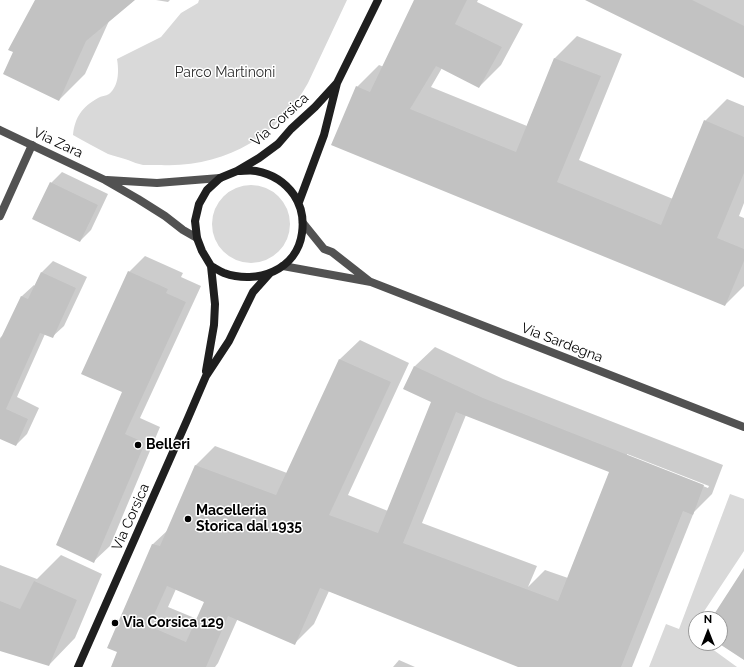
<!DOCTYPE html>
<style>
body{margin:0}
#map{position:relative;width:744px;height:667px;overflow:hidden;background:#fff;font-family:Raleway,sans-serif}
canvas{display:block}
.north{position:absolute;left:688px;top:611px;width:40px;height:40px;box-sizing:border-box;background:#fff;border:1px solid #999;border-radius:50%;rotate:0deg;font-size:11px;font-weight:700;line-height:16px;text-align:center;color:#000}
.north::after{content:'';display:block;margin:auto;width:14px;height:18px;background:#000;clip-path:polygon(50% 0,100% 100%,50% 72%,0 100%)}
</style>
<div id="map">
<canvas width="744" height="667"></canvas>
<div class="north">N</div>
</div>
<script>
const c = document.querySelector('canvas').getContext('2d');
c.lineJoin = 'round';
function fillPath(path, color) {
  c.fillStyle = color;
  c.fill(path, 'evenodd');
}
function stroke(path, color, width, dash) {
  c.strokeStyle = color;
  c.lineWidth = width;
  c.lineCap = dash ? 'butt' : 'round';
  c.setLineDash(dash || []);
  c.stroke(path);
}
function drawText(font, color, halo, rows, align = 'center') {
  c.font = font + ' Raleway,sans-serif';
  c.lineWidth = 3;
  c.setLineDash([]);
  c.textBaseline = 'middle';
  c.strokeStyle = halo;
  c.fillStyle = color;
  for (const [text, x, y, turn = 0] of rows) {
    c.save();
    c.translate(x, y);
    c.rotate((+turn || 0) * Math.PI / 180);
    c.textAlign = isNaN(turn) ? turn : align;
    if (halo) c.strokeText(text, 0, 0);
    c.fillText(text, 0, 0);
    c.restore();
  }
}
fillPath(new Path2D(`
 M 199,0 L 347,0 L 308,83 C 278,137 223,168 161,165 C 155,165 149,165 143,165 C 138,164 133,162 128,160 C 122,158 114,156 108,154 C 96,148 84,141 73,135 C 75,117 82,107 98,98 C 101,96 106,96 109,94 C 119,86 119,71 117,59 L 161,37 L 181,13 L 198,3 Z
 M212 224a39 39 0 1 1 78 0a39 39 0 1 1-78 0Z
 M 730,494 L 744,499 L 744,551 L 699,619 L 696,619 L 696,623 L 689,632 L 696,637 L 696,643 L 704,643 L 737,667 L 649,667 L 666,624 L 679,629 Z`), '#d9d9d9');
fillPath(new Path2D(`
 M 36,0 L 134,0 L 109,21 L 85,74 L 59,100 Z
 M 156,0 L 170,0 L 168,2 Z
 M 415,0 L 478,0 L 477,2 L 523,24 L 501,65 L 479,87 L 442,68 L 431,87 L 527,126 L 555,58 L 577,36 L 622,54 L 579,160 L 673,199 L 705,121 L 727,99 L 744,106 L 744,203 L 739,216 L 744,218 L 744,286 L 725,305 L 357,87 L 379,65 L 384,67 Z
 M 587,0 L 744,0 L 744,76 Z
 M 62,172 L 108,194 L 91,230 L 80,241 L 51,183 Z
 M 145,256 L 183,273 L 181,277 L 201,286 L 140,418 L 160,427 L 110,546 L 94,561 L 123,392 L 129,272 Z
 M 53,261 L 87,277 L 64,326 L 52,337 L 45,334 L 17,397 L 39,408 L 27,434 L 16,445 L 0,438 L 0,338 L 2,336 L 3,337 L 22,296 L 34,285 L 35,286 L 42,272 Z
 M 360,340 L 409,363 L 348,495 L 388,511 L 433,402 L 405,389 L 415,366 L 435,347 L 503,379 L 723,465 L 712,494 L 694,512 L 632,667 L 521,667 L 329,591 L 314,624 L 295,643 L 238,618 L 218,663 L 215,667 L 112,667 L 118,651 L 108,647 L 153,544 L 168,530 L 196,465 L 215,446 L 287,473 L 340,359 ZM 466,415 L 611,472 L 568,578 L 545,570 L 528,587 L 537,566 L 422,523 ZM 627,454 L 709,486 L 708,488 L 627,456 ZM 176,589 L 205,602 L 197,619 L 168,607 Z
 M 61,555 L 102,574 L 75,638 L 49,665 L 0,649 L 0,565 L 37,579 Z
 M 399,660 L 415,667 L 393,667 Z`), '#0003');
fillPath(new Path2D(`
 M 35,0 L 135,0 L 86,41 L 59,101 L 3,74 L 13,52 L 8,50 Z
 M 414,0 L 467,0 L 455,24 L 502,47 L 479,88 L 436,66 L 410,109 L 516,152 L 554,58 L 601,76 L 557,182 L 661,225 L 704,120 L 744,137 L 744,173 L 717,238 L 744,249 L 744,261 L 725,306 L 331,145 L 356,86 L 370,92 Z
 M 585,0 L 692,0 L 744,26 L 744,78 Z
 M 50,182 L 98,205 L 80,242 L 32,219 Z
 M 128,271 L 168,289 L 166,293 L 186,302 L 125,434 L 145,443 L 94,563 L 56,545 L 122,392 L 81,374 Z
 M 41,272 L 76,288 L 53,338 L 40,333 L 6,409 L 28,419 L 16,446 L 0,439 L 0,340 L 21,296 L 28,299 Z
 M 339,359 L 391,382 L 329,515 L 378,533 L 431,402 L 403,389 L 414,366 L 483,398 L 704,485 L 693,515 L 683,511 L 621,667 L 518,667 L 320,588 L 295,645 L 228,616 L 206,667 L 111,667 L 117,652 L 107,648 L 152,544 L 160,546 L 195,465 L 276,495 ZM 456,412 L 609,472 L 558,601 L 403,543 ZM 167,586 L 204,602 L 186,642 L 149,626 Z
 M 744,568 L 744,660 L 718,643 L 720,643 L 720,619 L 711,619 Z
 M 34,581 L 77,600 L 49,666 L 0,651 L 0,601 L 20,609 Z`), '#c2c2c2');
stroke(new Path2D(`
 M 0,216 L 32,145
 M 303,223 L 324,249 L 332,252 L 369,281
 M 283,266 L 371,282 L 744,427`), '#525252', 8);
stroke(new Path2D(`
 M 0,130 L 105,180 L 138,199 L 165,216 L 183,230 L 197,238
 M 107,180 L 157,183 L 220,178`), '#525252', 8);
stroke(new Path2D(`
 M 299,202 L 324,135 L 337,83 L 378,0
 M 211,266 C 215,268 219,271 224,273 C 257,285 297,270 302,233 C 304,219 302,207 294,195 C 285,182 272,174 256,171 C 251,170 244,171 238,171
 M 206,371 L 214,325 L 215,304 L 211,266 L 202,251 L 197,238 L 195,221 L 199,204 L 207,190 L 220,178 L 237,171 L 259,158 L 278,144 L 291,129 L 315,107 L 337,83
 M 78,667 L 188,418 L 206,376 L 229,341 L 253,292 L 270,273`), '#1f1f1f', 8);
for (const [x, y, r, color] of [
 [138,445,4,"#000"],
 [188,519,4,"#000"],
 [115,623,4,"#000"]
]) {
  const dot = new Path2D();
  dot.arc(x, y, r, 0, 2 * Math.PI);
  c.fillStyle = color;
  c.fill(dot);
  stroke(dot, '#fff', 1.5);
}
drawText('14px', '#303030', '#fff', [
 ["Parco Martinoni",225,73]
]);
drawText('14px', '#000', '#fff', [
 ["Via Corsica",280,120,-42],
 ["Via Zara",58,143,25],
 ["Via Sardegna",562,343,21],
 ["Via Corsica",131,517,-66]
]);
drawText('bold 14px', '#000', '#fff', [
 ["Belleri",146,445],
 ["Macelleria",196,511],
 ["Storica dal 1935",196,527],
 ["Via Corsica 129",123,623]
], 'left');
</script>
